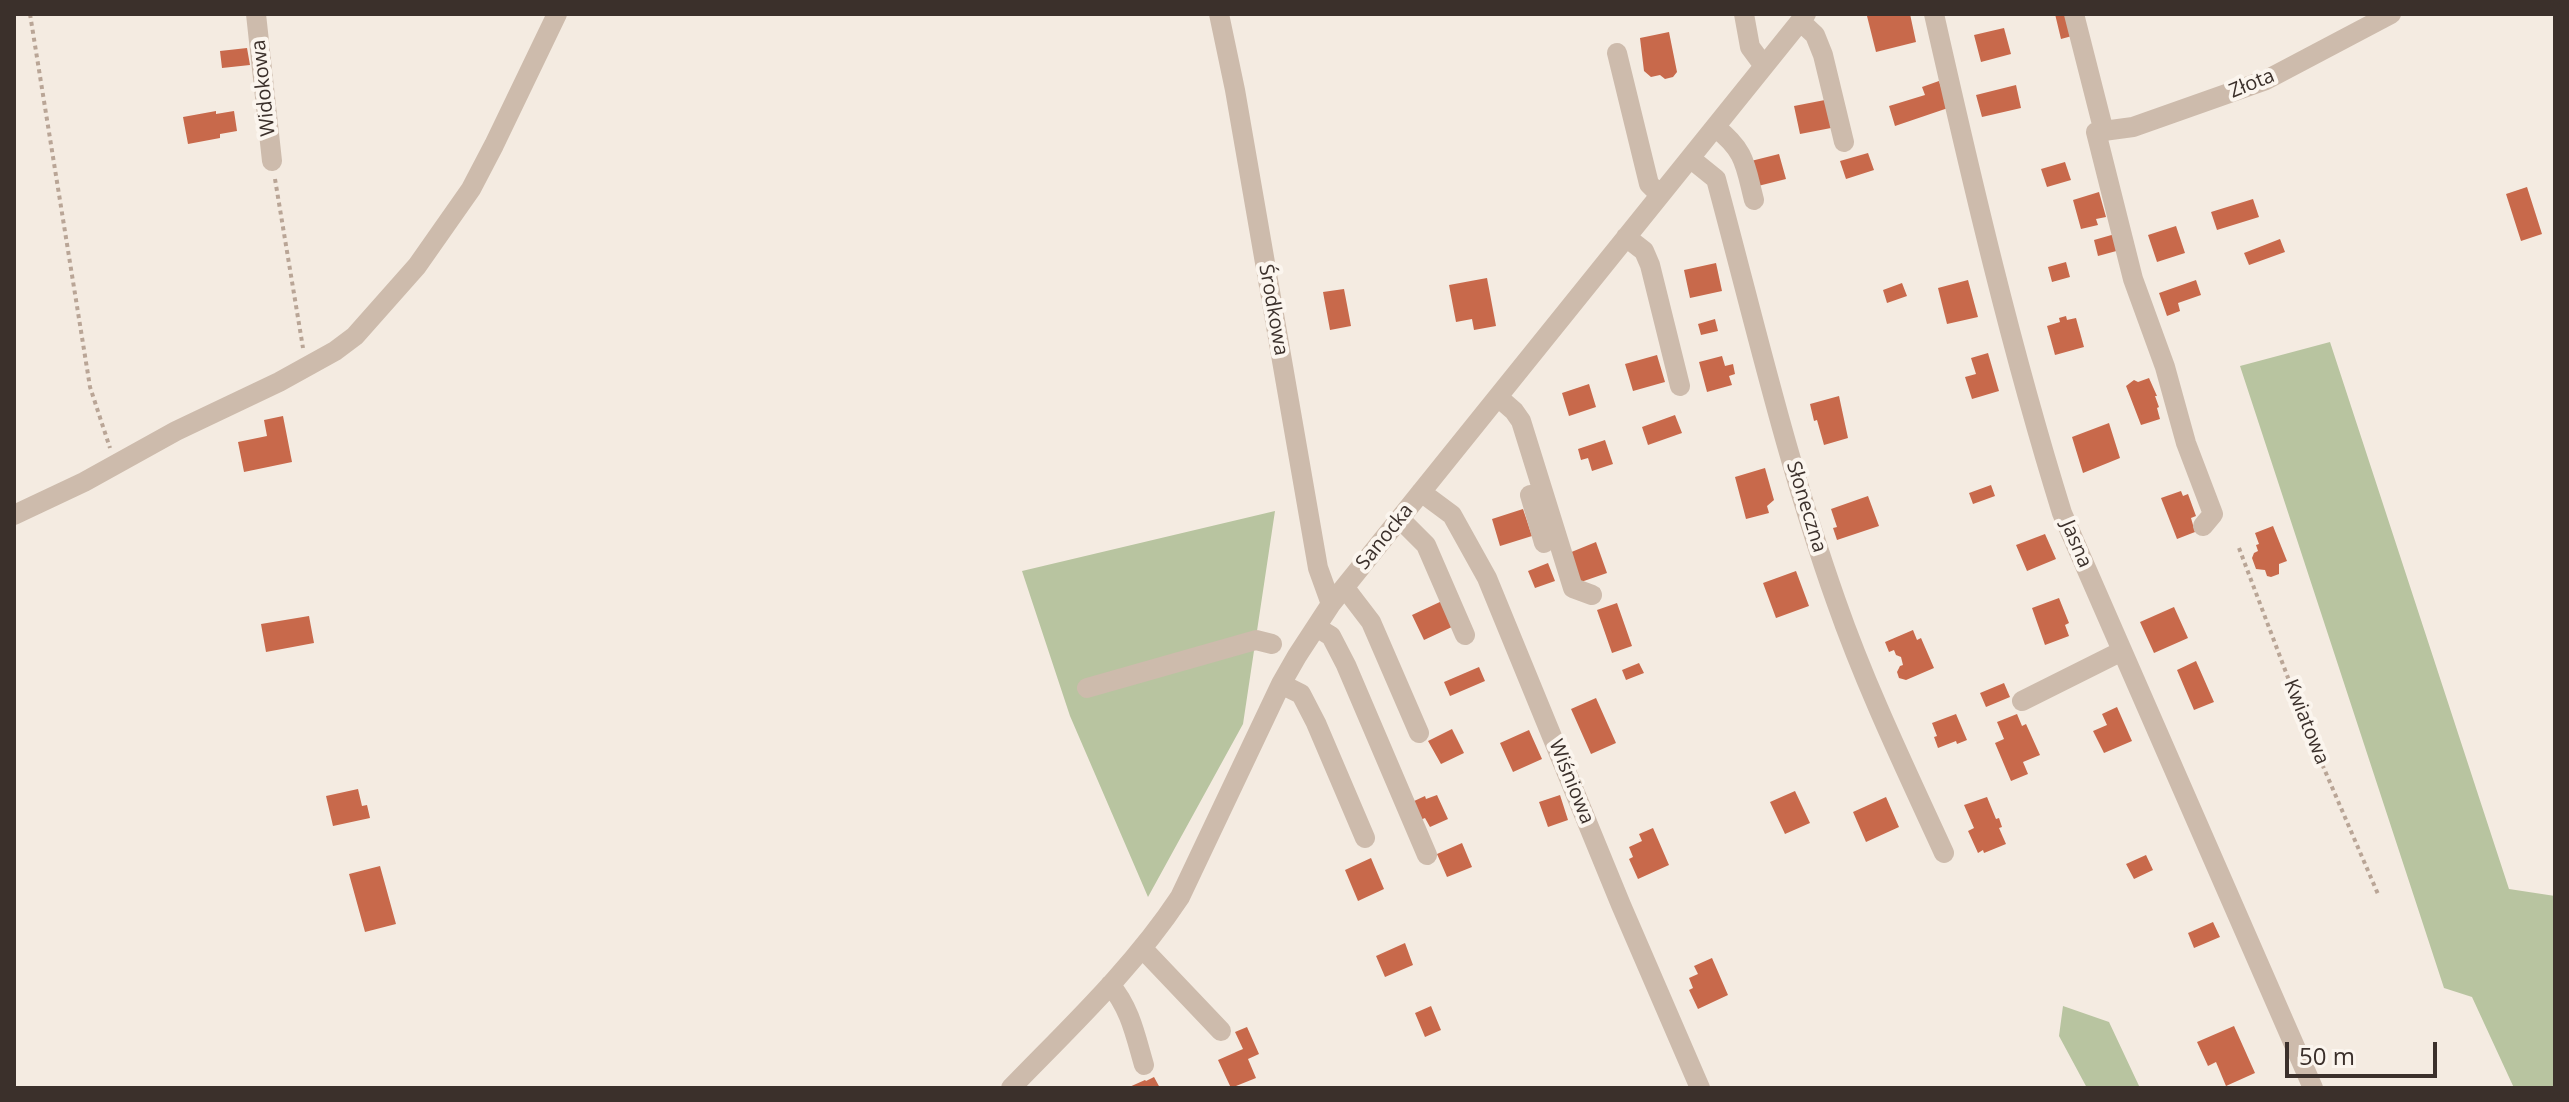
<!DOCTYPE html>
<meta charset="utf-8">
<style>
body{margin:0}
#map{position:relative;width:2569px;height:1102px;overflow:hidden;background:#f4ebe1;font-family:"Open Sans",sans-serif}
canvas{display:block}
.frame{position:absolute;inset:0;border:16px solid #3b302b;pointer-events:none}
.scale{position:absolute;left:2285px;top:1042px;width:152px;height:36px;box-sizing:border-box;border:4px solid #3b302b;border-top:0;padding-left:10px;font-size:24px;line-height:28px;white-space:nowrap;color:#3b302b;-webkit-text-stroke:6px #fbf5ee;paint-order:stroke}
</style>
<div id="map">
<canvas width="2569" height="1102"></canvas>
<div class="frame"></div>
<div class="scale">50 m</div>
</div>
<script>
const c = document.querySelector('canvas').getContext('2d');
c.lineJoin = 'round';
function fillPath(path, color) {
  c.fillStyle = color;
  c.fill(path, 'evenodd');
}
function stroke(path, color, width, dash) {
  c.strokeStyle = color;
  c.lineWidth = width;
  c.lineCap = dash ? 'butt' : 'round';
  c.setLineDash(dash || []);
  c.stroke(path);
}
function drawText(font, color, halo, rows, align = 'center') {
  c.font = font + ' "Open Sans",sans-serif';
  c.lineWidth = 8;
  c.setLineDash([]);
  c.textBaseline = 'middle';
  c.strokeStyle = halo;
  c.fillStyle = color;
  for (const [text, x, y, turn = 0] of rows) {
    c.save();
    c.translate(x, y);
    c.rotate((+turn || 0) * Math.PI / 180);
    c.textAlign = isNaN(turn) ? turn : align;
    if (halo) c.strokeText(text, 0, 0);
    c.fillText(text, 0, 0);
    c.restore();
  }
}
fillPath(new Path2D(`
 M 2330,342 L 2509,889 L 2555,896 L 2555,1088 L 2514,1088 L 2472,997 L 2444,988 L 2240,366 Z
 M 1275,511 L 1243,724 L 1148,897 L 1070,716 L 1022,571 Z
 M 2063,1006 L 2109,1022 L 2140,1088 L 2087,1088 L 2059,1036 Z`), '#b8c4a0');
fillPath(new Path2D(`
 M 1878,14 L 1910,14 L 1916,42 L 1876,52 L 1867,16 Z
 M 2055,14 L 2067,14 L 2072,36 L 2061,39 Z
 M 2004,28 L 2011,54 L 1981,62 L 1974,35 Z
 M 1669,32 L 1677,72 L 1673,77 L 1665,79 L 1660,75 L 1651,77 L 1644,71 L 1640,38 Z
 M 247,48 L 250,65 L 222,68 L 220,51 Z
 M 1939,81 L 1948,108 L 1895,126 L 1889,106 L 1925,95 L 1922,87 Z
 M 2016,85 L 2021,108 L 1982,117 L 1976,95 Z
 M 1825,100 L 1831,128 L 1800,134 L 1794,106 Z
 M 216,111 L 216,114 L 234,111 L 237,131 L 220,134 L 220,138 L 188,144 L 183,117 Z
 M 1868,153 L 1874,170 L 1846,179 L 1840,161 Z
 M 1779,154 L 1786,179 L 1758,186 L 1751,161 Z
 M 2065,162 L 2071,180 L 2047,187 L 2041,169 Z
 M 2527,187 L 2542,234 L 2521,241 L 2506,194 Z
 M 2099,192 L 2106,217 L 2096,219 L 2098,225 L 2081,229 L 2073,200 Z
 M 2253,199 L 2259,217 L 2217,230 L 2211,212 Z
 M 2176,226 L 2185,253 L 2157,262 L 2148,235 Z
 M 2115,234 L 2120,250 L 2098,256 L 2094,240 Z
 M 2280,239 L 2285,252 L 2249,265 L 2244,253 Z
 M 2066,262 L 2070,277 L 2052,282 L 2048,267 Z
 M 1716,263 L 1722,291 L 1690,298 L 1684,270 Z
 M 1487,278 L 1496,326 L 1474,330 L 1472,319 L 1456,322 L 1449,285 Z
 M 1968,280 L 1978,317 L 1947,324 L 1938,288 Z
 M 2196,280 L 2201,295 L 2178,303 L 2180,311 L 2167,316 L 2159,293 Z
 M 1902,283 L 1907,296 L 1887,303 L 1883,290 Z
 M 1344,289 L 1351,326 L 1330,330 L 1323,292 Z
 M 2066,316 L 2067,320 L 2076,318 L 2084,347 L 2055,355 L 2047,326 L 2060,322 L 2059,318 Z
 M 1715,319 L 1718,331 L 1701,335 L 1698,324 Z
 M 1988,353 L 1999,391 L 1972,399 L 1965,377 L 1976,374 L 1971,358 Z
 M 1657,355 L 1665,382 L 1633,391 L 1625,364 Z
 M 1722,356 L 1725,366 L 1733,364 L 1735,374 L 1729,376 L 1732,385 L 1707,392 L 1699,362 Z
 M 2149,378 L 2157,396 L 2155,396 L 2159,407 L 2157,408 L 2160,419 L 2141,425 L 2126,386 L 2134,380 L 2138,382 Z
 M 1589,384 L 1596,407 L 1569,416 L 1562,393 Z
 M 1839,396 L 1848,438 L 1824,445 L 1817,420 L 1814,421 L 1810,404 Z
 M 1675,415 L 1682,433 L 1648,445 L 1642,427 Z
 M 283,416 L 292,462 L 244,472 L 238,442 L 267,436 L 264,420 Z
 M 2109,423 L 2120,458 L 2083,473 L 2072,437 Z
 M 1605,440 L 1613,464 L 1592,471 L 1588,458 L 1581,460 L 1578,449 Z
 M 1765,468 L 1774,500 L 1767,506 L 1769,513 L 1746,519 L 1735,477 Z
 M 1991,485 L 1995,496 L 1973,504 L 1969,493 Z
 M 2181,491 L 2183,496 L 2188,494 L 2196,516 L 2191,518 L 2195,532 L 2177,539 L 2161,498 Z
 M 1868,496 L 1879,526 L 1837,540 L 1833,528 L 1837,527 L 1831,509 Z
 M 1523,509 L 1532,536 L 1500,546 L 1492,519 Z
 M 2273,526 L 2287,561 L 2279,564 L 2279,574 L 2271,577 L 2267,576 L 2265,570 L 2256,569 L 2252,558 L 2254,553 L 2258,551 L 2256,545 L 2259,544 L 2255,533 Z
 M 2045,534 L 2056,559 L 2027,571 L 2016,545 Z
 M 1596,542 L 1607,573 L 1581,582 L 1569,553 Z
 M 1548,563 L 1555,581 L 1535,588 L 1528,571 Z
 M 1796,571 L 1809,606 L 1776,618 L 1763,583 Z
 M 2059,598 L 2069,623 L 2065,625 L 2069,636 L 2045,645 L 2032,608 Z
 M 1442,601 L 1454,626 L 1424,640 L 1412,615 Z
 M 1617,603 L 1632,646 L 1612,653 L 1597,610 Z
 M 2174,607 L 2188,638 L 2154,653 L 2140,622 Z
 M 309,616 L 314,643 L 266,652 L 261,624 Z
 M 1913,630 L 1917,640 L 1921,638 L 1934,668 L 1906,680 L 1899,678 L 1897,672 L 1900,666 L 1903,665 L 1901,657 L 1896,655 L 1894,650 L 1889,652 L 1885,642 Z
 M 2196,661 L 2214,702 L 2194,710 L 2177,670 Z
 M 1639,663 L 1644,673 L 1626,680 L 1622,670 Z
 M 1479,667 L 1485,681 L 1450,696 L 1444,682 Z
 M 2004,683 L 2010,697 L 1986,707 L 1980,693 Z
 M 1596,698 L 1616,743 L 1591,754 L 1571,709 Z
 M 2117,707 L 2132,741 L 2104,753 L 2093,731 L 2107,725 L 2102,714 Z
 M 1956,714 L 1967,740 L 1957,744 L 1956,741 L 1938,748 L 1934,737 L 1937,736 L 1932,723 Z
 M 2017,714 L 2022,726 L 2026,724 L 2040,755 L 2023,762 L 2028,774 L 2011,781 L 1995,743 L 2004,739 L 1997,722 Z
 M 1452,729 L 1464,753 L 1441,764 L 1428,741 Z
 M 1529,730 L 1542,759 L 1513,772 L 1500,743 Z
 M 358,789 L 362,806 L 367,805 L 370,818 L 333,826 L 326,796 Z
 M 1795,791 L 1810,823 L 1785,834 L 1770,802 Z
 M 1437,795 L 1448,819 L 1430,827 L 1425,818 L 1420,820 L 1412,802 L 1425,796 L 1426,799 Z
 M 1560,795 L 1568,820 L 1548,827 L 1539,802 Z
 M 1886,797 L 1899,827 L 1866,842 L 1853,812 Z
 M 1987,797 L 1996,819 L 1999,818 L 2002,827 L 1999,828 L 2006,844 L 1984,853 L 1983,850 L 1978,853 L 1968,831 L 1974,828 L 1964,805 Z
 M 1653,828 L 1669,865 L 1638,879 L 1629,859 L 1633,857 L 1629,847 L 1642,841 L 1639,834 Z
 M 1462,843 L 1472,867 L 1447,877 L 1437,854 Z
 M 2146,855 L 2153,870 L 2134,879 L 2126,864 Z
 M 1371,858 L 1384,889 L 1358,901 L 1345,870 Z
 M 380,866 L 396,924 L 365,932 L 349,874 Z
 M 2213,922 L 2220,937 L 2194,948 L 2188,933 Z
 M 1405,943 L 1413,965 L 1385,977 L 1376,956 Z
 M 1712,958 L 1728,995 L 1698,1009 L 1689,990 L 1693,988 L 1689,978 L 1698,974 L 1694,966 Z
 M 1431,1006 L 1441,1030 L 1425,1037 L 1415,1013 Z
 M 2234,1026 L 2255,1073 L 2226,1086 L 2216,1062 L 2208,1066 L 2197,1042 Z
 M 1247,1027 L 1259,1054 L 1248,1059 L 1256,1078 L 1231,1088 L 1218,1060 L 1243,1049 L 1235,1032 Z
 M 1154,1077 L 1160,1088 L 1127,1088 L 1145,1080 L 1146,1081 Z`), '#c8694b');
stroke(new Path2D(`
 M 30,14 L 90,387 L 110,448
 M 275,179 L 303,348
 M 2239,548 L 2310,736 L 2378,894`), '#b9a596', 4, [4, 4]);
stroke(new Path2D(`
 M 256,14 L 272,161
 M 1219,14 L 1235,90 L 1318,568 L 1331,604
 M 1744,14 L 1750,47 L 1764,66
 M 1934,14 C 1972,182 2011,349 2062,513 L 2313,1088
 M 2074,14 L 2104,132
 M 1800,21 L 1815,35 L 1823,55 L 1844,142
 M 1617,53 L 1649,184 L 1660,195
 M 1715,127 C 1746,151 1745,165 1754,200
 M 1690,158 L 1716,179 C 1754,320 1787,463 1836,601 C 1866,687 1906,770 1944,853
 M 1626,237 L 1644,251 L 1650,265 L 1680,386
 M 1498,397 L 1514,411 L 1521,421 L 1573,588 L 1592,595
 M 1421,492 L 1452,515 L 1487,578 L 1621,905 L 1700,1088
 M 1530,495 L 1544,543
 M 14,515 L 84,482 L 176,431 L 279,382 L 335,351 L 355,336 L 417,266 L 471,189 L 494,145 L 557,14
 M 1400,519 L 1426,545 L 1465,635
 M 2203,526 L 2213,514 L 2186,443 L 2165,367 L 2133,279 L 2096,132 L 2133,127 L 2266,80 L 2391,14
 M 1345,588 L 1371,622 L 1419,733
 M 1316,627 L 1331,636 L 1346,665 L 1427,855
 M 1281,684 L 1301,694 L 1316,723 L 1365,838
 M 1087,688 L 1256,640 L 1272,644
 M 2022,701 L 2122,651
 M 1143,949 L 1221,1031
 M 1110,985 C 1130,1007 1136,1038 1144,1065
 M 1011,1088 C 1070,1027 1133,968 1180,897 L 1281,684 L 1297,656 L 1331,604 L 1806,14`), '#cdbbac', 20);
drawText('20px', '#3b302b', '#fbf5ee', [
 ["Złota",2252,84,-22],
 ["Widokowa",264,88,-96],
 ["Środkowa",1273,310,80],
 ["Słoneczna",1806,507,73],
 ["Sanocka",1385,537,-51],
 ["Jasna",2076,544,67],
 ["Kwiatowa",2306,722,68],
 ["Wiśniowa",1571,782,68]
]);
</script>
